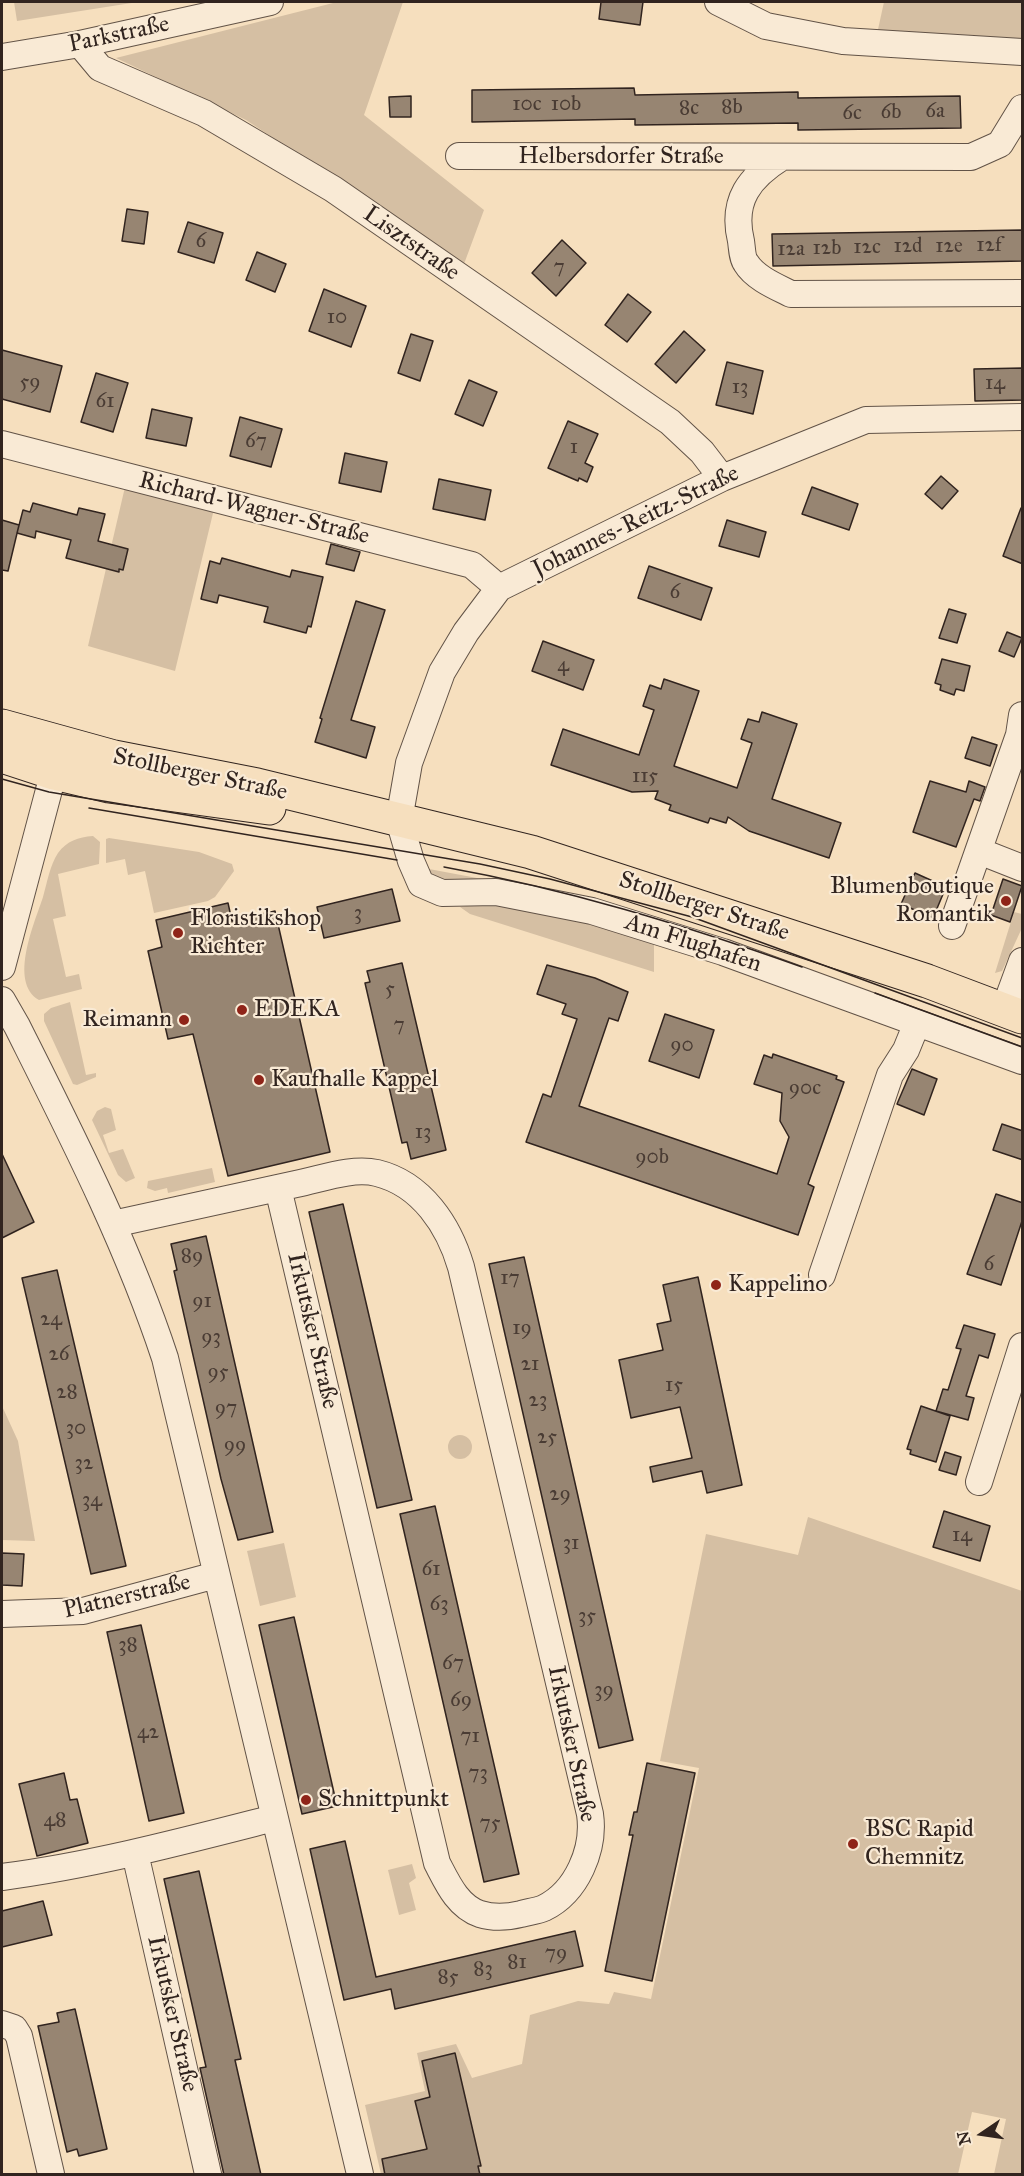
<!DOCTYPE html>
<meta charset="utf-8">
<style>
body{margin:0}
#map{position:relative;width:1024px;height:2176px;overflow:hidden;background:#f6dfbe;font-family:"IM FELL Great Primer",serif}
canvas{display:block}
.frame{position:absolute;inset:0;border:3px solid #31241f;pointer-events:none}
.north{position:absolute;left:952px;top:2104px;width:60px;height:60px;-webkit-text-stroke:4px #f9ead5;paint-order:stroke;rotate:257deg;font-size:16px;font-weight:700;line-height:24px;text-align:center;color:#31241f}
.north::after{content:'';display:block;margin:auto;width:21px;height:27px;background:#31241f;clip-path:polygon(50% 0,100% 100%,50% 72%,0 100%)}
</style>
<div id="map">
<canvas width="1024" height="2176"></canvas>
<div class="frame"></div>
<div class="north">N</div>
</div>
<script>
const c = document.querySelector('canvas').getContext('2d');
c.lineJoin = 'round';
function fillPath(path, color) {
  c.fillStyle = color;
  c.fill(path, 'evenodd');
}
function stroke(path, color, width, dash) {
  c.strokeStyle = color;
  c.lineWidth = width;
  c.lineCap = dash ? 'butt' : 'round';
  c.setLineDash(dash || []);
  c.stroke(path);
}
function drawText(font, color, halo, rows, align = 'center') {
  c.font = font + ' "IM FELL Great Primer",serif';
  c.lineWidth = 4.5;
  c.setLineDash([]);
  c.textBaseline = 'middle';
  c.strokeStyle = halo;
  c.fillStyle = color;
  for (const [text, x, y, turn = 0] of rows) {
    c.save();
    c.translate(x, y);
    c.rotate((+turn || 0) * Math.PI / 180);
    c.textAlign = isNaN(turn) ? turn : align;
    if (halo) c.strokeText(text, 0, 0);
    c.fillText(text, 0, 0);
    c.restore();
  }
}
fillPath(new Path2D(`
 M 14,2 L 138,2 L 17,21 Z
 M 337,2 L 403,2 L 364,115 L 484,210 L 464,264 L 246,120 L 116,58 Z
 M 884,2 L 1022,2 L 1022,40 L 877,34 Z
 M 125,487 L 214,509 L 175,671 L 88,646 Z
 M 93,836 L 100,842 L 99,864 L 58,874 L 66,916 L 53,919 L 66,977 L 79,974 L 82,989 L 39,1000 C 8,982 35,922 43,897 C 47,883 50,865 58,853 C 67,841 78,837 93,836 Z
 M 109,838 L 199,852 L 232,864 L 234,871 L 215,897 L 208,901 L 154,913 L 145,871 L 128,875 L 125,859 L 106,863 L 106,839 Z
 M 429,869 L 493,881 C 473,882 438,891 429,869 Z
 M 493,902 L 574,919 L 654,942 L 654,972 L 470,914 L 460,907 Z
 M 1014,912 L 1022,914 L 1022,928 L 1002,971 L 995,973 Z
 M 70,1002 L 86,1075 L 96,1073 L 96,1077 L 77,1085 L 73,1084 L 44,1021 L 44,1014 L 51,1008 Z
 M 105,1107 L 111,1109 L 116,1130 L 103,1135 L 109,1153 L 123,1149 L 135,1178 L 126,1182 L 118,1175 L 92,1120 L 97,1111 Z
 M 212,1168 L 215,1182 L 168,1193 L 167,1188 L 155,1191 L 147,1188 L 148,1181 Z
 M 2,1406 L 18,1441 L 35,1541 L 2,1540 Z
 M448 1447a12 12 0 1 1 24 0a12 12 0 1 1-24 0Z
 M 808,1517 L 1022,1591 L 1022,2174 L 994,2174 L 1006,2119 L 972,2112 L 958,2174 L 381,2174 L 365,2105 L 425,2091 L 417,2053 L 456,2044 L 472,2078 L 522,2064 L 530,2015 L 578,2001 L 609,2004 L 614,1992 L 651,1999 L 699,1768 L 660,1761 L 706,1534 L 798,1555 Z
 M 284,1543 L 296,1597 L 260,1606 L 247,1551 Z
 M 412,1864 L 416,1878 L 409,1883 L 416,1910 L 399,1915 L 388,1870 Z`), '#d5bfa3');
const building = new Path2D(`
 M 601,2 L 643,2 L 640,25 L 599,19 Z
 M 634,88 L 635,95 L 798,92 L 798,98 L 960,96 L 961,128 L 798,130 L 798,123 L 635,125 L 635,119 L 472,122 L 472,90 Z
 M 411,96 L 411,117 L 390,117 L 389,97 Z
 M 127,209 L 148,212 L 144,244 L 122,241 Z
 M 188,222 L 223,233 L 214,263 L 178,252 Z
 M 1023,230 L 1023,261 L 773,266 L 772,234 Z
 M 562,240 L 586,263 L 556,296 L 532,273 Z
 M 257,252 L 286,264 L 275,292 L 246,280 Z
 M 324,289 L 366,306 L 351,347 L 309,331 Z
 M 628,294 L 651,312 L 627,342 L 605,325 Z
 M 684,331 L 705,350 L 676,383 L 655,364 Z
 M 411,334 L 433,341 L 420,381 L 398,373 Z
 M 2,350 L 62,366 L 50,412 L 2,399 Z
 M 727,362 L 763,371 L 753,414 L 716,405 Z
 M 1023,368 L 1023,400 L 975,401 L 974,369 Z
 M 96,373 L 128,383 L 113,432 L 81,422 Z
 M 469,380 L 497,392 L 483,426 L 455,414 Z
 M 152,409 L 192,418 L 186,446 L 146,438 Z
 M 240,417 L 282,429 L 271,467 L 230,456 Z
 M 568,421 L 598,434 L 585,463 L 593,467 L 587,482 L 579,478 L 578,481 L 548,468 Z
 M 345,453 L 387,462 L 381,492 L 339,483 Z
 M 941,476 L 958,491 L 942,509 L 925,494 Z
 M 439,479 L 491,490 L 485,520 L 433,509 Z
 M 812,487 L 858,504 L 849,530 L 802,514 Z
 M 33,503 L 77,515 L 79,508 L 105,514 L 98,541 L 128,549 L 123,570 L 119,569 L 119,572 L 66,558 L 71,540 L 36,531 L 35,538 L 17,533 L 23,510 L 30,512 Z
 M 1021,508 L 1023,509 L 1023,564 L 1003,556 Z
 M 2,520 L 19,525 L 8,571 L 2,570 Z
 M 727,520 L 766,532 L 759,557 L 719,546 Z
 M 331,544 L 360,552 L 354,571 L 326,564 Z
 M 222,558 L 290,577 L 292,570 L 323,577 L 311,627 L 308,626 L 306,633 L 264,622 L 268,607 L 219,595 L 217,603 L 201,599 L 210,561 L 220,564 Z
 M 649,566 L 712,588 L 701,620 L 638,598 Z
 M 356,601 L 385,610 L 351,720 L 375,727 L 366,758 L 315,742 L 322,719 L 320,718 Z
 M 949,609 L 966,614 L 957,643 L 939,638 Z
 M 1007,632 L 1022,638 L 1014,657 L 999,651 Z
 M 543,641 L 594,660 L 583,690 L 532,671 Z
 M 942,659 L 970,666 L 964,691 L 956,689 L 954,695 L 940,690 L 941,685 L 935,683 Z
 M 664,679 L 699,691 L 674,766 L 737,788 L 752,743 L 741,739 L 748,719 L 759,722 L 762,712 L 797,724 L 772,799 L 841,823 L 829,858 L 749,831 L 728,817 L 726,823 L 710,818 L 708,823 L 669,810 L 671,805 L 655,799 L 658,791 L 632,792 L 551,765 L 563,729 L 639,755 L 654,710 L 643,706 L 650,685 L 661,689 Z
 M 972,737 L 997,745 L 990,766 L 965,758 Z
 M 930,781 L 966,792 L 969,781 L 985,787 L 980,801 L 974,799 L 956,847 L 913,832 Z
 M 915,873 L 946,887 L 933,918 L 901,904 Z
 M 1003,879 L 1022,886 L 1010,922 L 991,915 Z
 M 392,889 L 400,921 L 324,938 L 317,907 Z
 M 228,903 L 232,921 L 275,911 L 330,1152 L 228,1176 L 193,1034 L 168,1039 L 148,951 L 162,947 L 156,920 Z
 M 402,963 L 446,1150 L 411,1159 L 407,1142 L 402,1143 L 365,983 L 370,982 L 367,971 Z
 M 547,965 L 595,978 L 628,992 L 618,1021 L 609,1018 L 579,1106 L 777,1174 L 789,1137 L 780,1121 L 782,1093 L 754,1084 L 764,1055 L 772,1058 L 773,1054 L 837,1076 L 836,1079 L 844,1082 L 808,1184 L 814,1187 L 798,1235 L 526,1142 L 543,1094 L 551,1097 L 577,1019 L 562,1014 L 566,1004 L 537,994 Z
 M 665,1014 L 714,1030 L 699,1078 L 649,1061 Z
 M 912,1069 L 937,1079 L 924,1115 L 897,1104 Z
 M 1002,1124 L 1023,1131 L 1023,1160 L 993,1150 Z
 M 2,1154 L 34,1222 L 2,1238 Z
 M 996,1194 L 1023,1203 L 1023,1218 L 1001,1285 L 967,1274 Z
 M 343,1204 L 412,1500 L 377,1508 L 309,1212 Z
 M 206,1236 L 273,1532 L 238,1540 L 221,1479 L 174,1271 L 177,1270 L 171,1244 Z
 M 524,1257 L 633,1740 L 599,1748 L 489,1264 Z
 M 57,1270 L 126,1566 L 91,1574 L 22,1278 Z
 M 698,1277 L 742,1485 L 707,1493 L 702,1471 L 653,1482 L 650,1467 L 692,1458 L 680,1407 L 631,1418 L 619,1360 L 663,1350 L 657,1324 L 671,1321 L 663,1285 Z
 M 964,1325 L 995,1334 L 988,1358 L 979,1355 L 966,1396 L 974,1398 L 968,1420 L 936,1411 L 943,1389 L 948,1390 L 961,1349 L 956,1348 Z
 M 921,1406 L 950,1416 L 936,1462 L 910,1454 L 911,1450 L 907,1449 Z
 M 945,1452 L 961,1457 L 956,1475 L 939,1470 Z
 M 435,1506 L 519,1874 L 484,1882 L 400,1514 Z
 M 944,1511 L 990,1526 L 980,1561 L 933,1547 Z
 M 2,1553 L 24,1554 L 22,1586 L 2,1585 Z
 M 294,1617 L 337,1806 L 302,1814 L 259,1625 Z
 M 141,1625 L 184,1813 L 149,1821 L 107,1632 Z
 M 647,1763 L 695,1773 L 652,1981 L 605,1971 L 633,1835 L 629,1835 L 634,1812 L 637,1812 Z
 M 64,1773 L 70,1800 L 77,1799 L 88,1843 L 37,1856 L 19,1784 Z
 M 345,1841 L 376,1977 L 575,1931 L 583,1966 L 395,2009 L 391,1989 L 344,2000 L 310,1849 Z
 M 199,1871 L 241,2059 L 235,2060 L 261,2175 L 224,2175 L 200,2068 L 206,2067 L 164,1879 Z
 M 43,1901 L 52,1935 L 2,1947 L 2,1911 Z
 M 75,2009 L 107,2149 L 79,2156 L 77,2149 L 67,2152 L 38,2026 L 59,2022 L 57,2013 Z
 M 455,2053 L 481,2166 L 478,2166 L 480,2175 L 385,2175 L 382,2159 L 427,2149 L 415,2101 L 430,2097 L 422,2061 Z`);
fillPath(building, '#978572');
stroke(building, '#31241f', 1.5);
const minor = new Path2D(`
 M 718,2 L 766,26 L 843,41 L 1022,52
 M 80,44 L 100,68 L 204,113 L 333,189 L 670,422 L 702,452 L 722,478
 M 2,57 L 80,44 L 270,2
 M 459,156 L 971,157 L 1000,144 L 1022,108
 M 782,157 C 750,177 731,200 741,241 C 742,247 742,258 746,263 C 755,278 777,287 791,294 L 1022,293
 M 1022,417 L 866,420 L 722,478 L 499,588 L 466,632 L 442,672 L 409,763 L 399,820 L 411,861 L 421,884 L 442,893 L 496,892 L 592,911 L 723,952 L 1022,1061
 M 2,444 L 472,565 L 499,588
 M 979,851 L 1022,868
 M 952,926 L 1019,735 L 1022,715
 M 2,967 L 58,756
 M 2,1000 L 17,1026 C 71,1134 127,1243 165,1358 L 360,2174
 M 1004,1010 L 1022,961
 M 113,1224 C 174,1211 235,1197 296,1184 C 321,1179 352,1167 377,1173 C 422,1184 449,1226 461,1267 L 590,1814 C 595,1849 577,1892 544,1908 C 537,1911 528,1912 521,1914 C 509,1917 493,1918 480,1914 C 457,1906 447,1882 437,1863 L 278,1188
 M 822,1275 L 890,1075 L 906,1050 L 917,1023
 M 979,1482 L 1022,1346
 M 2,1614 L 83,1611 L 216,1575
 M 135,1853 L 208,2174
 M 2,1877 C 94,1865 184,1841 274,1818
 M 2,2024 L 14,2028 L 19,2036 L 51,2174`);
const major = new Path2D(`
 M 2,726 L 114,757 L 257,785 L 531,852 L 927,981 L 1022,1017
 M 2,756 L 54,773 L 109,786 L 269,808`);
stroke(minor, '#625347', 28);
stroke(major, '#31241f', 35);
stroke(minor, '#f9ead5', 26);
stroke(major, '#f6dfbe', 33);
stroke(new Path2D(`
 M 2,779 L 49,792 L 480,864 L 550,879 L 692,917 L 1022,1038
 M 89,808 L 397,860
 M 444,867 C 567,889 684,925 802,967
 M 875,993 L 1022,1047`), '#31241f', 1.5);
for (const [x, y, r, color] of [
 [1006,901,6,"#8f2418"],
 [178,933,6,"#8f2418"],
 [242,1010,6,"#8f2418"],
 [184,1020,6,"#8f2418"],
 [259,1080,6,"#8f2418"],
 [716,1285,6,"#8f2418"],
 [306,1800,6,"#8f2418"],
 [853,1844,6,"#8f2418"]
]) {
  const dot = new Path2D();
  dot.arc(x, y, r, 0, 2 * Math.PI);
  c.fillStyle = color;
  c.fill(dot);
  stroke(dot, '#f9ead5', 2);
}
drawText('21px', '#4a3c34', null, [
 ["10c",527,105],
 ["10b",566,105],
 ["8b",732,108],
 ["8c",689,109],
 ["6a",935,112],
 ["6b",891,113],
 ["6c",852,114],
 ["6",201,242],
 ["12f",989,246],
 ["12d",908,247],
 ["12e",949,247],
 ["12c",867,248],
 ["12b",827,249],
 ["12a",791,250],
 ["7",559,268],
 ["10",337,318],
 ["59",30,383],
 ["14",995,384],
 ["13",740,388],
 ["61",105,402],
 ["67",256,442],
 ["1",574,448],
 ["6",675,593],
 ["4",563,666],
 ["115",645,777],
 ["3",358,914],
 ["5",390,990],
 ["7",399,1026],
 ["90",682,1046],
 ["90c",805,1089],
 ["13",423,1133],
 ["90b",652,1158],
 ["89",192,1257],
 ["6",989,1265],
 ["17",510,1279],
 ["91",202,1302],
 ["24",51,1320],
 ["19",522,1329],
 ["93",211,1338],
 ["26",59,1355],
 ["21",530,1365],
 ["95",218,1373],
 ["15",674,1386],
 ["28",67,1393],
 ["23",538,1401],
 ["97",226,1409],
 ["30",76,1429],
 ["25",547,1438],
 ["99",235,1446],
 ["32",84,1464],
 ["29",560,1495],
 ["34",92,1501],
 ["14",962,1536],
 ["31",571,1544],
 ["61",431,1570],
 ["63",439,1605],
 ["35",587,1617],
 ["38",128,1646],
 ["67",453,1664],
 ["39",604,1691],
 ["69",461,1701],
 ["42",148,1733],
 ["71",470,1737],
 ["73",478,1774],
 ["48",55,1821],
 ["75",490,1824],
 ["79",556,1954],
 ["81",517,1963],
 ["83",483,1970],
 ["85",448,1978]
]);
drawText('24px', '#31241f', '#f9ead5', [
 ["Parkstraße",119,35,-12],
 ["Helbersdorfer Straße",621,157],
 ["Lisztstraße",411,244,35],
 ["Richard-Wagner-Straße",254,509,14],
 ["Johannes-Reitz-Straße",636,522,-26],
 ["Stollberger Straße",200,775,12],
 ["Stollberger Straße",704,907,18],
 ["Am Flughafen",693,944,18],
 ["Irkutsker Straße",312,1331,77],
 ["Platnerstraße",127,1597,-13],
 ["Irkutsker Straße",571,1744,78],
 ["Irkutsker Straße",172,2014,77]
]);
drawText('24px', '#31241f', '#f9ead5', [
 ["Blumenboutique",994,887,"right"],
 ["Romantik",994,915,"right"],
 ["Floristikshop",190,919],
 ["Richter",190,947],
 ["EDEKA",254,1010],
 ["Reimann",172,1020,"right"],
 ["Kaufhalle Kappel",271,1080],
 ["Kappelino",728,1285],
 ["Schnittpunkt",318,1800],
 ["BSC Rapid",865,1830],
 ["Chemnitz",865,1858]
], 'left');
</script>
